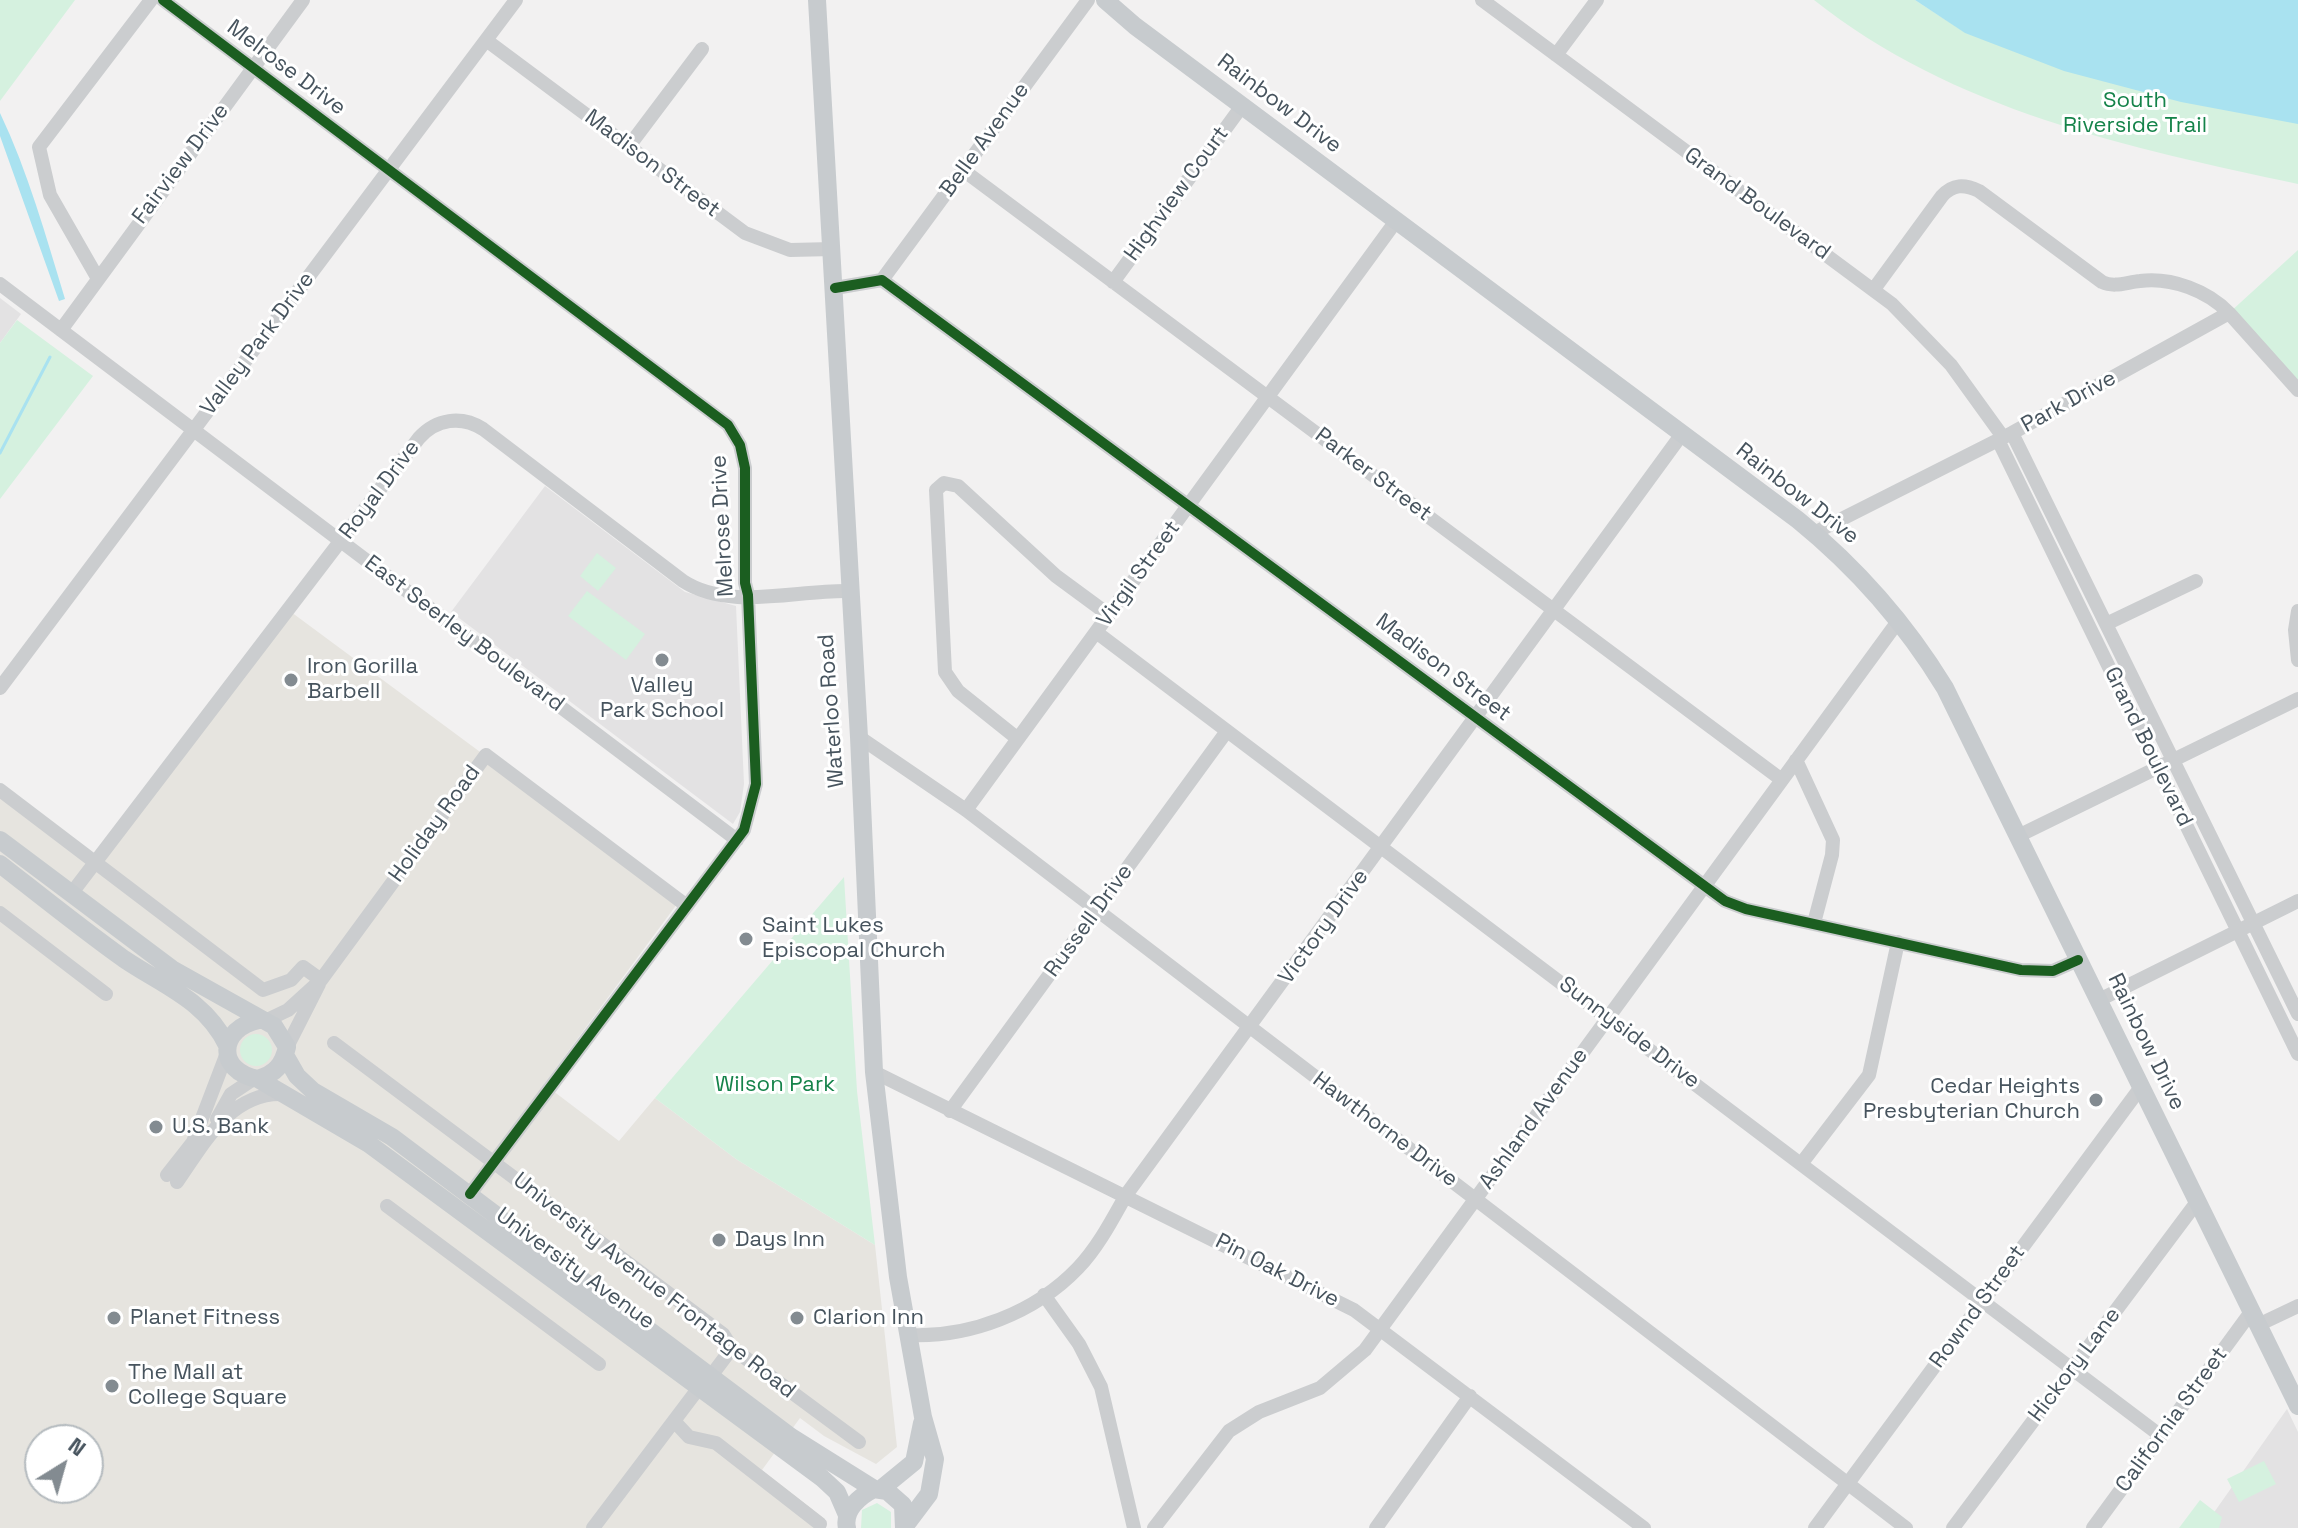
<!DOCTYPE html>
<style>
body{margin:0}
#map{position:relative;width:2298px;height:1528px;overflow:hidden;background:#f2f1f1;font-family:"Space Grotesk",sans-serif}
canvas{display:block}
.north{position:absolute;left:24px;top:1424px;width:80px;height:80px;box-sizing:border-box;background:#fff;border:2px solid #b5bbbf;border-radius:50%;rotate:37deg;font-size:22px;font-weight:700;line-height:32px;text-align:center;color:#47545e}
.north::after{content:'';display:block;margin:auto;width:28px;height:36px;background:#838b91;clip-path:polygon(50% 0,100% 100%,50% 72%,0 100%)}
</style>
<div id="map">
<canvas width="2298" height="1528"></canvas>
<div class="north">N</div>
</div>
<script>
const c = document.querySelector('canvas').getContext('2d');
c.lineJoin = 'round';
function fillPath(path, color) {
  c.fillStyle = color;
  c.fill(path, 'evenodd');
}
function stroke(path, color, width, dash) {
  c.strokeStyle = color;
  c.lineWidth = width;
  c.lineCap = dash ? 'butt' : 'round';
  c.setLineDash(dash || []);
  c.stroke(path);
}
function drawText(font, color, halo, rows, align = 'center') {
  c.font = font + ' "Space Grotesk",sans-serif';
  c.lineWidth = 6;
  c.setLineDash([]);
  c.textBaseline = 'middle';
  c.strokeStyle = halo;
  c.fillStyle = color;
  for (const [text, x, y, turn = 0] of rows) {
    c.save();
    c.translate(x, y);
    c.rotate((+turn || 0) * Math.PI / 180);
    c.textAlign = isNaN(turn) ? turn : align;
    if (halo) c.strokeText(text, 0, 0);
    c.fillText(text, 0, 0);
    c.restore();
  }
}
fillPath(new Path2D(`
 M 287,609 L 680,900 L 544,1084 L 619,1141 L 655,1098 L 736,1159 L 875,1245 L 897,1447 L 876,1464 L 824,1436 L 800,1418 L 762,1470 L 825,1519 L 821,1528 L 0,1528 L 0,790 L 96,862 ZM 40,1440 L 88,1440 L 88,1488 L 40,1488 Z`), '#e6e4df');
fillPath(new Path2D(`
 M 0,298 L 21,314 L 0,343 Z
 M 545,486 L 685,592 L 736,606 L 744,784 L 740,812 L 733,824 L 451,612 Z
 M 2287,1409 L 2298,1432 L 2298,1528 L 2203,1528 Z`), '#e3e2e3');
fillPath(new Path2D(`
 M 0,0 L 75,0 L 0,101 Z
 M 1814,0 L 1915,0 L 1966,33 L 2298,123 L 2298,184 C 2129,148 1952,110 1814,0 Z
 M 2298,250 L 2298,394 L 2229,313 Z
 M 17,320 L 93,376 L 0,499 L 0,343 Z
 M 597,553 L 616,568 L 598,591 L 580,576 Z
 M 587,591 L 645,634 L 626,660 L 568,616 Z
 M 844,877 L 857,1091 L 875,1245 L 736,1159 L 655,1098 Z
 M240 1050a16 16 0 1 1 32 0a16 16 0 1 1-32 0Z
 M 2264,1461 L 2276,1484 L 2239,1502 L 2227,1479 Z
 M 2200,1500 L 2222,1517 L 2219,1528 L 2179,1528 Z
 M 877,1503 L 891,1512 L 891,1528 L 861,1528 L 862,1510 Z`), '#d5f1df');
fillPath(new Path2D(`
 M 1915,0 L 2298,0 L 2298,124 L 2181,102 L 2064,71 L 1965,33 Z
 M 0,113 C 28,172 46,236 65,299 L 59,301 L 0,136 Z`), '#a9e2f0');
stroke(new Path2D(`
 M 0,453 L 50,357`), '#a9e2f0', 3);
stroke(new Path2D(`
 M 163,0 L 728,425 L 740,445 L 745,468 L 745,583 L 748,595 L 756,784 L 744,830 L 470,1194
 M 1482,0 L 1892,304 L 1951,365 L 2003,437
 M 486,40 L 745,233 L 790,250 L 833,249
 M 1556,55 L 1597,0
 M 629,146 L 702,49
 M 963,170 L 1782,780
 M 97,277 L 50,195 L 39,147 L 151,0
 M 882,280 L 1088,0
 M 1113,282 L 1242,106
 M 0,284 L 737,840
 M 835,288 L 882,280 L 1725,901 L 1746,909 L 2021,970 L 2053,971 L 2078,960
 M 1874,289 L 1942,196 C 1953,184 1964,184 1979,191 L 2102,282 C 2115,288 2127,282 2140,281 C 2172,277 2208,291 2229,313
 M 61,330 L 303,0
 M 2012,433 L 2298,1014
 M 1998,440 L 2298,1054
 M 1814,533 L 2012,433 L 2229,313 L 2298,390
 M 2298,611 L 2295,630 L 2298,660
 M 2106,624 L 2196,581
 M 1096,632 L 2161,1436
 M 0,688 L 516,0
 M 859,737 L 966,810 L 1906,1528
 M 1018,739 L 958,691 L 945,672 L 936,490 L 944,483 L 958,486 L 1056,576 L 1109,615
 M 1796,760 L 1833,840 L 1832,855 L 1814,923
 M 0,790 L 263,990 L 291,980 L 303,967 L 321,980
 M 966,810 L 1396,221
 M 2018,836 L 2298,699
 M 71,894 L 419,438 C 436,419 461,415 483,429 L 683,581 C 729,611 795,590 848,591
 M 0,913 L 106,994
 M 2099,1000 L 2298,901
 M 265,1021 L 288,1010 L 321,980 L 486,755 L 687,906
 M 334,1043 L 723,1334 L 732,1348 L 859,1442
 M 287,1047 L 319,984
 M 874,1072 L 1354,1310 L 1644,1528
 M 950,1111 L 1227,731
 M 217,1119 L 231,1094 L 255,1078
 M 1801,1164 L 1869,1075 L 1898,942
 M 167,1175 L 193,1142 L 227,1053
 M 177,1182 C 203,1145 229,1094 280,1094
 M 387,1206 L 599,1364
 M 1044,1295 L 1079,1344 L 1101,1387 L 1134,1528
 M 2258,1325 L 2298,1306
 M 908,1335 C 969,1338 1035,1313 1078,1268 C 1098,1247 1112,1220 1126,1195 L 1682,434
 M 711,1376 L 732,1348
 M 674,1421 L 689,1437 L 716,1443 L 820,1524
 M 593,1528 L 698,1389
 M 1154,1528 L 1229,1431 L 1259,1412 L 1320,1388 L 1365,1350 L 1899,620
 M 1376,1528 L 1470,1396
 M 1815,1528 L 2141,1087
 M 1953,1528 L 2197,1202
 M 2093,1528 L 2251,1312`), '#cbcdcf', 14);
stroke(new Path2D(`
 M 817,0 L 859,737 L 874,1072 L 898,1277 L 923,1417 L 935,1459 L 929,1494 L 905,1526
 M 1105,0 L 1135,26 L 1798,520 C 1857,568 1906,624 1945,688 L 2298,1406
 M 0,840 L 172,969 L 274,1026 L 287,1047 C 283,1065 275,1074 258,1079 C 215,1071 219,1028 259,1020
 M 0,864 C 41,896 82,929 124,959 C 164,986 205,1000 227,1045
 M 285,1055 L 297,1076 L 313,1091 L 392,1137 L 791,1437 L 874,1489
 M 258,1079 L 369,1144 L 822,1478 L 837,1492 L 847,1515
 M 881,1489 L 914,1462 L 922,1423
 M 847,1528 C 843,1510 860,1496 874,1489 L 887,1491 L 903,1505 L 904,1528`), '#c7cbce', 18);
stroke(new Path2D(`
 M 163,0 L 728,425 L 740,445 L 745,468 L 745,583 L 748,595 L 756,784 L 744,830 L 470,1194
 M 835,288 L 882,280 L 1725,901 L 1746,909 L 2021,970 L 2053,971 L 2078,960`), '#1b5e20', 10);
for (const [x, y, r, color] of [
 [662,660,8,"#838b91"],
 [291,680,8,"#838b91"],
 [746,939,8,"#838b91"],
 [2096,1100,8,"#838b91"],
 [156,1127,8,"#838b91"],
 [719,1240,8,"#838b91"],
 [114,1318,8,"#838b91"],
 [797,1318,8,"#838b91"],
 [112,1386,8,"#838b91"]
]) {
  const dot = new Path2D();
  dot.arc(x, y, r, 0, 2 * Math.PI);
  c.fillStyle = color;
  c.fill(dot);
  stroke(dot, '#fff', 3);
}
drawText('22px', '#47545e', '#fff', [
 ["Melrose Drive",286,68,37],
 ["Rainbow Drive",1279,104,37],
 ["Belle Avenue",985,140,-54],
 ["Fairview Drive",181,164,-53],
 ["Madison Street",652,164,37],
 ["Highview Court",1177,194,-54],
 ["Grand Boulevard",1757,204,36],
 ["Valley Park Drive",258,344,-53],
 ["Park Drive",2069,402,-29],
 ["Parker Street",1373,475,37],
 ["Royal Drive",380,490,-53],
 ["Rainbow Drive",1797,494,38],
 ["Melrose Drive",723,526,-93],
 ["Virgil Street",1139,574,-54],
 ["East Seerley Boulevard",464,634,37],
 ["Madison Street",1443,668,37],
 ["Waterloo Road",832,711,-94],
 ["Grand Boulevard",2148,747,64],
 ["Holiday Road",435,824,-54],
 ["Russell Drive",1089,921,-54],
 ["Victory Drive",1324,927,-54],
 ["Sunnyside Drive",1629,1033,37],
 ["Rainbow Drive",2146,1042,64],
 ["Ashland Avenue",1534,1119,-54],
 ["Hawthorne Drive",1385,1130,37],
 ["University Avenue",575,1269,36],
 ["Pin Oak Drive",1277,1271,27],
 ["University Avenue Frontage Road",654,1286,38],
 ["Rownd Street",1978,1307,-54],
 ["Hickory Lane",2075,1365,-53],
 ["California Street",2172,1420,-54]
]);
drawText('22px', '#15834a', '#fff', [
 ["South",2135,101],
 ["Riverside Trail",2135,126],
 ["Wilson Park",775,1085]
]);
drawText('22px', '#47545e', '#fff', [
 ["Iron Gorilla",307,667],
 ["Barbell",307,692],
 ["Valley",662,686,"center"],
 ["Park School",662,711,"center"],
 ["Saint Lukes",762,926],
 ["Episcopal Church",762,951],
 ["Cedar Heights",2080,1087,"right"],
 ["Presbyterian Church",2080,1112,"right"],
 ["U.S. Bank",172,1127],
 ["Days Inn",735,1240],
 ["Planet Fitness",130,1318],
 ["Clarion Inn",813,1318],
 ["The Mall at",128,1373],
 ["College Square",128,1398]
], 'left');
</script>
